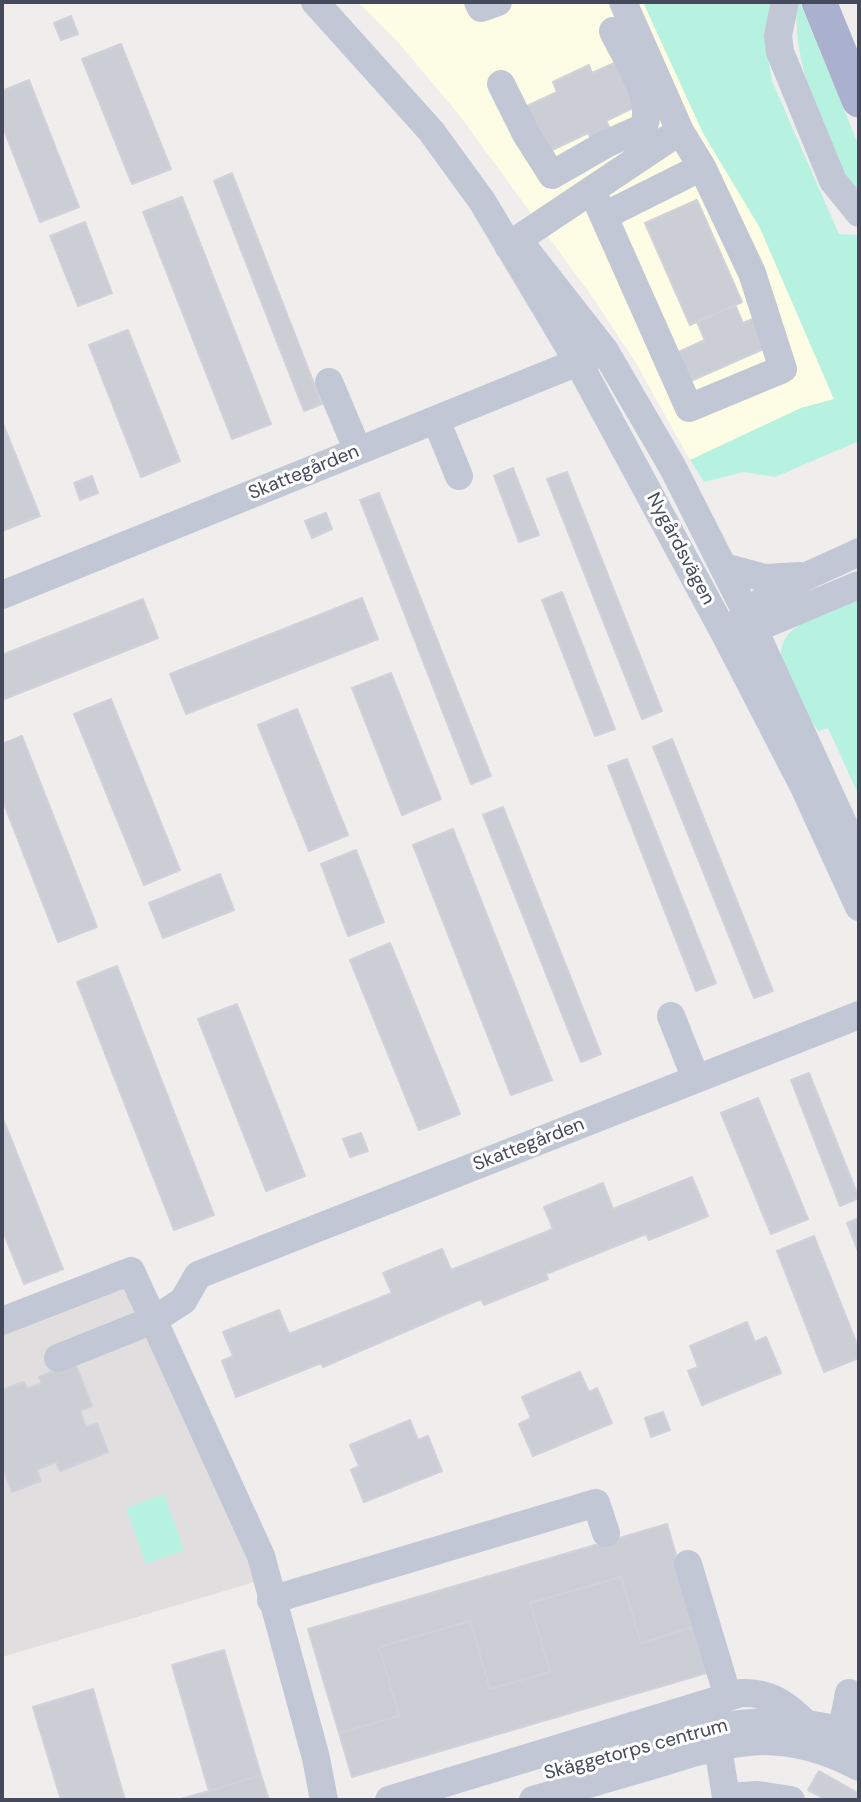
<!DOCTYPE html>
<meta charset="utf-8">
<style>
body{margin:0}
#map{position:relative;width:861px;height:1802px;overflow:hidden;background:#f0eeed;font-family:"DM Sans",sans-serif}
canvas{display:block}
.frame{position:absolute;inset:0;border:4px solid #44495c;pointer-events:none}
</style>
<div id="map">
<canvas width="861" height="1802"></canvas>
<div class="frame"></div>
</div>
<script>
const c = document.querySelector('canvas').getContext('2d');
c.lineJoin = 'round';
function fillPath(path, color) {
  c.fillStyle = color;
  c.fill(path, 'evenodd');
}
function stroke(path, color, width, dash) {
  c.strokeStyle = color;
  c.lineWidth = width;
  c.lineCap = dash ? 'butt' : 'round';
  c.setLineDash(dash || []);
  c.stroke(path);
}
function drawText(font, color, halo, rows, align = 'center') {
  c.font = font + ' "DM Sans",sans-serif';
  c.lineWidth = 6;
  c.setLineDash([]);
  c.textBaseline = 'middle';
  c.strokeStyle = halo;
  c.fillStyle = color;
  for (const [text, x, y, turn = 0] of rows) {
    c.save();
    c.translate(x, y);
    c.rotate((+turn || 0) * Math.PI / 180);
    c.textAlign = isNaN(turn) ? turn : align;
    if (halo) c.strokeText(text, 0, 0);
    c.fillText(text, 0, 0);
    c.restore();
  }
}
fillPath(new Path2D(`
 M 358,2 L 643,2 L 703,133 L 760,228 L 834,400 L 801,408 L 690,460 L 636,363 L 593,298 L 460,116 L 397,41 Z`), '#fcfde4');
fillPath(new Path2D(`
 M 131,1271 L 265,1579 L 2,1657 L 2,1321 Z`), '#e1dedf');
fillPath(new Path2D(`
 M 643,2 L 773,2 L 764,32 L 772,81 L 839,234 L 859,235 L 859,441 L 775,477 L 744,472 L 704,482 L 690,460 L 801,408 L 834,399 L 760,228 L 703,133 Z
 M 800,3 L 859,146 L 859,193 L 848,183 C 824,125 792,68 797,4 Z
 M 859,600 L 859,796 L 828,728 L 819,731 C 800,707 757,651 798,626 C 816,614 840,608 859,600 Z
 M 164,1494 L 184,1550 L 146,1564 L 126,1508 Z`), '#b7f2e1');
const building = new Path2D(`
 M 71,16 L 78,34 L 61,40 L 54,23 Z
 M 121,44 L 171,169 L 132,184 L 82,59 Z
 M 621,60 L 641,104 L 606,121 L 611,130 L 591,139 L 588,133 L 544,154 L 523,108 L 557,92 L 553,82 L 589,65 L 592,73 Z
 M 29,80 L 79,207 L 40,222 L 2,125 L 2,91 Z
 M 232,173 L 322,404 L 304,411 L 214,181 Z
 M 182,197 L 271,424 L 232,439 L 143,212 Z
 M 697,200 L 742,302 L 690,325 L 645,223 Z
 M 85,222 L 112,293 L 78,306 L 50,236 Z
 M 735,305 L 743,323 L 755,318 L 768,347 L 684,384 L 672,355 L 705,340 L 697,322 Z
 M 128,330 L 180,461 L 141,477 L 89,345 Z
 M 2,421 L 40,516 L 2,531 Z
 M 513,468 L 539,535 L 519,542 L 494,476 Z
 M 567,472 L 662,711 L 642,719 L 547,479 Z
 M 92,476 L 98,493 L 80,500 L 74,483 Z
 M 379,493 L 491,776 L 471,784 L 360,500 Z
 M 326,513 L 332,529 L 312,538 L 305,521 Z
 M 562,592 L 615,729 L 595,736 L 542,600 Z
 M 362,598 L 378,639 L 186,714 L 170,674 Z
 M 143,599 L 158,638 L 2,700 L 2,655 Z
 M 391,673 L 441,799 L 402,815 L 352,688 Z
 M 111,699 L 180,870 L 144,885 L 74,714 Z
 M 297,709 L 348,835 L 309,851 L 258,725 Z
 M 22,736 L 97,927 L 58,942 L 2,799 L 2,744 Z
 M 672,739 L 773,991 L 754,998 L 653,747 Z
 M 627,759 L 716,983 L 696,991 L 608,766 Z
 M 503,807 L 601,1054 L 581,1062 L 483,815 Z
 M 453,829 L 552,1080 L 511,1095 L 413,845 Z
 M 356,850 L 384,922 L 348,936 L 321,864 Z
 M 220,874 L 234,910 L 163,938 L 149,903 Z
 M 390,943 L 460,1114 L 419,1130 L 350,960 Z
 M 117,966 L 214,1215 L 174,1230 L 77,982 Z
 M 237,1004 L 305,1176 L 266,1191 L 198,1019 Z
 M 809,1073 L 859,1198 L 840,1206 L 791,1080 Z
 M 758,1098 L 808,1219 L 771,1234 L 721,1113 Z
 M 2,1116 L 63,1269 L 24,1284 L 2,1229 Z
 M 361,1133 L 368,1151 L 350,1157 L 343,1139 Z
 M 692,1177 L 708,1216 L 649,1240 L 646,1234 L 546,1274 L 548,1279 L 484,1305 L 481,1299 L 323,1367 L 321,1363 L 236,1397 L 222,1361 L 233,1356 L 223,1332 L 279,1310 L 289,1334 L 392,1293 L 383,1273 L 442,1249 L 451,1270 L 553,1229 L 544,1207 L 603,1183 L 613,1209 Z
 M 859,1218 L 859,1254 L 847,1223 Z
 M 814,1236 L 859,1349 L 859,1358 L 824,1372 L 777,1251 Z
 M 747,1322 L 755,1342 L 766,1337 L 781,1373 L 702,1405 L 688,1371 L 698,1367 L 690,1346 Z
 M 75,1363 L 92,1406 L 80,1411 L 86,1427 L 97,1423 L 108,1452 L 60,1471 L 56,1462 L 37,1470 L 41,1481 L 12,1492 L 2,1467 L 2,1390 L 24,1382 L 27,1389 L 42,1383 L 39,1377 Z
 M 580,1372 L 589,1392 L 597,1388 L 612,1423 L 533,1456 L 519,1424 L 531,1418 L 522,1397 Z
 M 663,1412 L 670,1430 L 651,1437 L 645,1418 Z
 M 410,1420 L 418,1440 L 428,1436 L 442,1471 L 364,1502 L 351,1470 L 359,1466 L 350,1445 Z
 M 667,1524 L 697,1626 L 641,1643 L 621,1577 L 530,1603 L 550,1672 L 490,1689 L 470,1621 L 379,1647 L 399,1716 L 339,1733 L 308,1629 Z
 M 621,1577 L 641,1643 L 697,1626 L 710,1672 L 352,1777 L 339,1733 L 399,1716 L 379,1647 L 470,1621 L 490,1689 L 550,1672 L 530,1603 Z
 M 224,1650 L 261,1775 L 209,1791 L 172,1665 Z
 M 93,1689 L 125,1800 L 61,1800 L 33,1707 Z
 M 819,1771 L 858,1793 L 859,1800 L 827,1800 L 808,1790 Z
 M 261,1775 L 269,1800 L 177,1800 L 209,1791 Z`);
fillPath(building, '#ccced6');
stroke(building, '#d1d1da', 2);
stroke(new Path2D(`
 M 315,2 L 431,131 L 482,201 L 578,362 L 726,636 L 803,785 L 859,907
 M 478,2 L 481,8 L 498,2
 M 785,2 L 778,35 L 780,52 L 833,181 L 859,213
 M 501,84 L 526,134 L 552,175 L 606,144 L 644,127 C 654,97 626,59 613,31
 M 592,190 L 689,408 L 783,369 L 752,273 L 702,167 L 680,131 L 623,2
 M 604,216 L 702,167
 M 522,245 L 605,351 L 673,468 L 746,612 L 859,858
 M 508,246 L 680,131
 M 329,382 L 358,451
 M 436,420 L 459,476
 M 724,567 L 765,578 L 800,576
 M 2,595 L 593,356
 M 735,626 C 765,589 817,573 859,552
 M 738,633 L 754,629 L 859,585
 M 671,1016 L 696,1079
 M 2,1321 L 131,1271 L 261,1556 L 316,1758 L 324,1800
 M 58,1358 L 153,1320 L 183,1301 L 198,1275 L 859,1015
 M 688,1564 L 728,1697
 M 271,1600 L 596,1503 L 606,1533
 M 715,1729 L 726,1797 L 758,1795 L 791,1800
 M 633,1748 C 708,1726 783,1708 859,1737
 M 838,1748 L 849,1693
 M 389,1800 L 741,1693 C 768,1692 785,1703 803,1721
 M 533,1800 C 574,1788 615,1776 657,1764 C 690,1754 726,1742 762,1741 C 796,1741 829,1751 859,1767`), '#c2c7d6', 28);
stroke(new Path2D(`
 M 819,2 L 859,100`), '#aab1cf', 35);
drawText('19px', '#44495c', '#fff', [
 ["Skattegården",304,473,-22],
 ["Nygårdsvägen",680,549,62],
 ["Skattegården",529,1145,-21],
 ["Skäggetorps centrum",636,1750,-15]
]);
</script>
